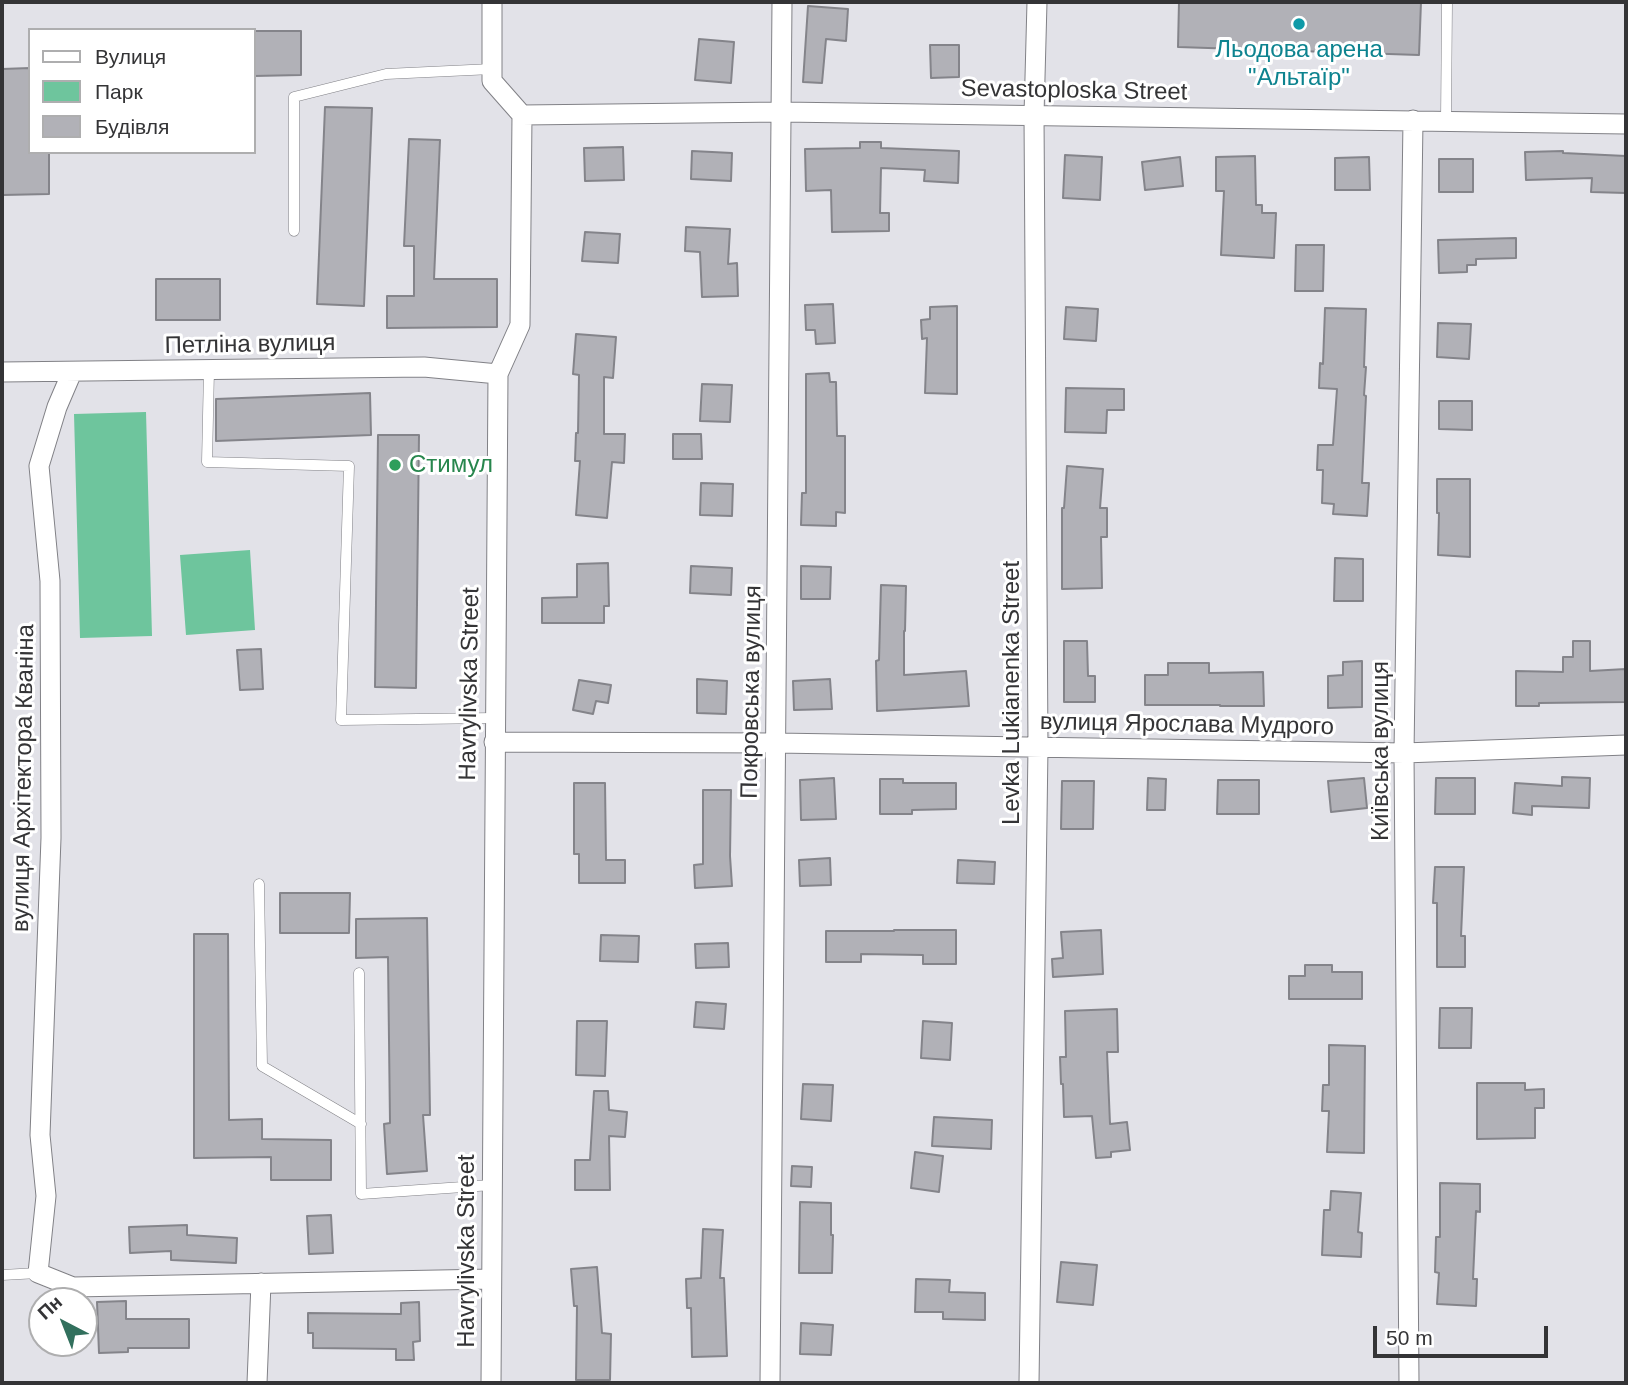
<!DOCTYPE html>
<meta charset="utf-8">
<style>
body{margin:0}
#map{position:relative;width:1628px;height:1385px;overflow:hidden;background:#e2e2e8;font-family:Arial,sans-serif}
canvas{display:block}
.frame{position:absolute;inset:0;border:4px solid #343436;pointer-events:none}
.legend{position:absolute;left:28px;top:28px;width:228px;height:126px;box-sizing:border-box;background:#fff;border:2px solid #aeaeaf;margin:0;padding:9px 12px;list-style:none;font-size:21px;color:#343436}
.legend li{display:flex;align-items:center;gap:14px;height:35px}
.legend b{width:35px;border:2px solid #aeaeaf}
.north{position:absolute;left:28px;top:1287px;width:70px;height:70px;box-sizing:border-box;background:#fff;border:2px solid #aeaeaf;border-radius:50%;rotate:318deg;font-size:19px;font-weight:700;line-height:28px;text-align:center;color:#343436}
.north::after{content:'';display:block;margin:auto;width:24px;height:32px;background:#32705d;clip-path:polygon(50% 0,100% 100%,50% 72%,0 100%)}
.scale{position:absolute;left:1373px;top:1326px;width:175px;height:32px;box-sizing:border-box;border:4px solid #343436;border-top:0;padding-left:9px;font-size:21px;line-height:24px;white-space:nowrap;color:#343436;-webkit-text-stroke:5px #fff;paint-order:stroke}
</style>
<div id="map">
<canvas width="1628" height="1385"></canvas>
<div class="frame"></div>
<ul class="legend">
<li><b style="height:9px;background:#fff"></b>Вулиця</li>
<li><b style="height:19px;background:#6ec59d"></b>Парк</li>
<li><b style="height:19px;background:#b1b1b7"></b>Будівля</li>
</ul>
<div class="north">Пн</div>
<div class="scale">50 m</div>
</div>
<script>
const c = document.querySelector('canvas').getContext('2d');
c.lineJoin = 'round';
function fillPath(path, color) {
  c.fillStyle = color;
  c.fill(path, 'evenodd');
}
function stroke(path, color, width, dash) {
  c.strokeStyle = color;
  c.lineWidth = width;
  c.lineCap = dash ? 'butt' : 'round';
  c.setLineDash(dash || []);
  c.stroke(path);
}
function drawText(font, color, halo, rows, align = 'center') {
  c.font = font + ' Arial,sans-serif';
  c.lineWidth = 6;
  c.setLineDash([]);
  c.textBaseline = 'middle';
  c.strokeStyle = halo;
  c.fillStyle = color;
  for (const [text, x, y, turn = 0] of rows) {
    c.save();
    c.translate(x, y);
    c.rotate((+turn || 0) * Math.PI / 180);
    c.textAlign = isNaN(turn) ? turn : align;
    if (halo) c.strokeText(text, 0, 0);
    c.fillText(text, 0, 0);
    c.restore();
  }
}
fillPath(new Path2D(`
 M 146,412 L 152,636 L 80,638 L 74,414 Z
 M 250,550 L 255,630 L 186,635 L 180,555 Z`), '#6ec59d');
const building = new Path2D(`
 M 1179,2 L 1421,2 L 1419,55 L 1178,47 Z
 M 808,6 L 848,9 L 846,41 L 826,39 L 822,83 L 803,82 Z
 M 254,31 L 301,31 L 301,75 L 254,76 Z
 M 699,39 L 734,42 L 731,83 L 695,80 Z
 M 930,45 L 959,45 L 959,77 L 931,78 Z
 M 30,68 L 30,152 L 49,152 L 49,194 L 3,195 L 2,69 Z
 M 325,107 L 372,108 L 364,306 L 317,304 Z
 M 409,139 L 440,140 L 434,279 L 497,279 L 497,327 L 387,328 L 387,296 L 414,296 L 414,246 L 404,246 Z
 M 860,142 L 881,142 L 881,148 L 959,151 L 958,183 L 924,181 L 925,170 L 881,168 L 880,213 L 889,213 L 889,231 L 832,232 L 831,190 L 806,191 L 805,149 L 860,148 Z
 M 623,147 L 624,180 L 585,181 L 584,148 Z
 M 692,151 L 732,153 L 731,181 L 691,179 Z
 M 1563,151 L 1563,153 L 1626,156 L 1626,193 L 1591,192 L 1592,178 L 1526,180 L 1525,152 Z
 M 1065,155 L 1102,157 L 1100,200 L 1063,198 Z
 M 1255,156 L 1256,205 L 1262,205 L 1262,213 L 1276,213 L 1274,258 L 1221,255 L 1224,191 L 1216,191 L 1216,157 Z
 M 1180,157 L 1183,186 L 1145,190 L 1142,162 Z
 M 1369,157 L 1370,190 L 1335,190 L 1335,158 Z
 M 1439,159 L 1473,159 L 1473,192 L 1439,192 Z
 M 686,227 L 730,229 L 728,264 L 737,263 L 738,296 L 702,297 L 700,252 L 685,251 Z
 M 585,232 L 620,234 L 618,263 L 582,261 Z
 M 1516,238 L 1516,258 L 1476,259 L 1476,265 L 1467,265 L 1467,272 L 1439,273 L 1438,240 Z
 M 1296,245 L 1324,245 L 1323,291 L 1295,291 Z
 M 156,279 L 220,279 L 220,320 L 156,320 Z
 M 833,304 L 835,343 L 816,344 L 815,330 L 806,330 L 805,305 Z
 M 957,306 L 957,394 L 925,393 L 927,338 L 922,339 L 921,320 L 930,319 L 930,307 Z
 M 1066,307 L 1098,309 L 1096,341 L 1064,339 Z
 M 1325,308 L 1366,309 L 1364,367 L 1366,367 L 1364,395 L 1366,396 L 1362,483 L 1369,483 L 1367,516 L 1333,514 L 1334,504 L 1322,503 L 1323,470 L 1317,470 L 1318,445 L 1333,445 L 1337,389 L 1319,388 L 1320,363 L 1323,364 Z
 M 1438,323 L 1471,324 L 1469,359 L 1437,357 Z
 M 576,334 L 616,337 L 613,378 L 604,377 L 604,434 L 625,434 L 624,463 L 612,462 L 607,518 L 576,515 L 580,461 L 575,461 L 576,433 L 578,433 L 579,375 L 573,374 Z
 M 829,373 L 830,382 L 836,382 L 837,436 L 845,436 L 845,513 L 836,512 L 836,526 L 801,525 L 802,493 L 806,493 L 806,374 Z
 M 702,384 L 732,385 L 730,422 L 700,421 Z
 M 1066,388 L 1124,389 L 1124,410 L 1107,410 L 1106,433 L 1065,432 Z
 M 370,393 L 371,435 L 216,441 L 216,399 Z
 M 1439,401 L 1472,401 L 1472,430 L 1439,429 Z
 M 673,434 L 701,434 L 702,459 L 673,459 Z
 M 378,435 L 419,435 L 416,688 L 375,687 Z
 M 1067,466 L 1103,469 L 1100,508 L 1107,508 L 1107,537 L 1101,537 L 1102,588 L 1062,589 L 1062,508 L 1064,508 Z
 M 1437,479 L 1470,479 L 1470,557 L 1438,555 L 1439,513 L 1437,513 Z
 M 701,483 L 733,484 L 732,516 L 700,515 Z
 M 1335,558 L 1363,559 L 1363,601 L 1334,601 Z
 M 608,563 L 609,606 L 604,606 L 604,623 L 542,623 L 542,598 L 577,597 L 577,564 Z
 M 691,566 L 732,568 L 731,595 L 690,593 Z
 M 801,566 L 831,567 L 830,599 L 801,599 Z
 M 881,585 L 906,586 L 905,631 L 904,631 L 904,675 L 966,671 L 969,706 L 877,711 L 876,661 L 879,660 Z
 M 1064,641 L 1087,641 L 1088,676 L 1095,676 L 1095,702 L 1064,702 Z
 M 1573,641 L 1590,641 L 1590,671 L 1626,669 L 1626,702 L 1539,703 L 1539,706 L 1516,706 L 1516,671 L 1563,672 L 1563,657 L 1573,657 Z
 M 261,649 L 263,689 L 240,690 L 237,650 Z
 M 1362,661 L 1362,707 L 1328,708 L 1328,676 L 1343,675 L 1343,662 Z
 M 1168,663 L 1209,663 L 1209,673 L 1263,672 L 1264,706 L 1220,706 L 1220,705 L 1145,705 L 1145,675 L 1168,675 Z
 M 697,679 L 727,681 L 726,714 L 697,713 Z
 M 830,679 L 832,709 L 794,710 L 793,681 Z
 M 579,680 L 611,685 L 608,703 L 596,701 L 593,714 L 573,710 Z
 M 1562,777 L 1590,778 L 1589,808 L 1532,806 L 1532,815 L 1513,813 L 1515,783 L 1562,786 Z
 M 834,778 L 836,819 L 801,820 L 800,780 Z
 M 1148,778 L 1166,779 L 1165,810 L 1147,810 Z
 M 1364,778 L 1367,808 L 1331,812 L 1328,781 Z
 M 1436,778 L 1475,778 L 1475,814 L 1435,814 Z
 M 880,779 L 903,779 L 903,783 L 956,783 L 956,809 L 912,810 L 912,814 L 880,814 Z
 M 1218,780 L 1259,780 L 1259,814 L 1217,814 Z
 M 1062,781 L 1094,781 L 1093,829 L 1061,829 Z
 M 574,783 L 605,783 L 606,860 L 625,860 L 625,883 L 579,883 L 579,854 L 574,854 Z
 M 703,790 L 731,790 L 730,856 L 732,886 L 695,888 L 694,865 L 703,864 Z
 M 830,858 L 831,885 L 800,886 L 799,860 Z
 M 958,860 L 995,862 L 994,884 L 957,883 Z
 M 1435,867 L 1464,867 L 1461,936 L 1465,936 L 1465,967 L 1437,967 L 1437,903 L 1433,903 Z
 M 280,893 L 350,893 L 349,933 L 280,933 Z
 M 427,918 L 430,1115 L 423,1115 L 427,1171 L 387,1174 L 384,1124 L 390,1123 L 388,957 L 356,958 L 356,919 Z
 M 894,930 L 956,930 L 956,964 L 923,964 L 923,955 L 861,954 L 861,962 L 826,962 L 826,931 L 894,931 Z
 M 1101,930 L 1103,974 L 1053,977 L 1052,959 L 1063,958 L 1061,932 Z
 M 194,934 L 228,934 L 229,1120 L 262,1119 L 262,1139 L 331,1140 L 331,1180 L 271,1180 L 271,1157 L 194,1158 Z
 M 601,935 L 639,936 L 638,962 L 600,961 Z
 M 728,943 L 729,967 L 696,968 L 695,944 Z
 M 1305,965 L 1332,965 L 1332,972 L 1362,972 L 1362,999 L 1289,999 L 1289,976 L 1305,976 Z
 M 696,1002 L 726,1004 L 724,1029 L 694,1027 Z
 M 1440,1008 L 1472,1008 L 1471,1048 L 1439,1048 Z
 M 1117,1009 L 1118,1052 L 1107,1052 L 1110,1124 L 1127,1122 L 1130,1150 L 1111,1152 L 1111,1157 L 1096,1158 L 1092,1116 L 1064,1117 L 1063,1084 L 1061,1084 L 1060,1057 L 1066,1057 L 1065,1011 Z
 M 577,1021 L 607,1021 L 605,1076 L 576,1075 Z
 M 923,1021 L 952,1023 L 950,1060 L 921,1058 Z
 M 1329,1045 L 1365,1046 L 1364,1153 L 1327,1152 L 1329,1111 L 1322,1111 L 1323,1085 L 1329,1085 Z
 M 1477,1083 L 1525,1083 L 1525,1090 L 1544,1089 L 1544,1108 L 1535,1108 L 1535,1138 L 1477,1139 Z
 M 803,1084 L 833,1085 L 831,1121 L 801,1119 Z
 M 594,1091 L 608,1091 L 609,1110 L 627,1112 L 625,1137 L 609,1136 L 610,1190 L 575,1190 L 575,1160 L 590,1160 Z
 M 934,1117 L 992,1120 L 991,1149 L 932,1146 Z
 M 915,1152 L 943,1156 L 939,1192 L 911,1188 Z
 M 792,1166 L 812,1167 L 811,1187 L 791,1186 Z
 M 1440,1183 L 1480,1184 L 1480,1212 L 1476,1211 L 1473,1279 L 1477,1279 L 1476,1306 L 1437,1304 L 1439,1273 L 1435,1272 L 1436,1237 L 1440,1237 Z
 M 1331,1191 L 1361,1193 L 1358,1232 L 1362,1233 L 1361,1257 L 1322,1255 L 1324,1210 L 1330,1210 Z
 M 800,1202 L 831,1203 L 831,1235 L 833,1235 L 832,1273 L 799,1273 Z
 M 331,1215 L 333,1253 L 309,1254 L 307,1216 Z
 M 187,1225 L 187,1235 L 237,1238 L 236,1263 L 171,1260 L 171,1251 L 130,1253 L 129,1227 Z
 M 703,1229 L 723,1230 L 720,1278 L 724,1278 L 727,1356 L 692,1357 L 691,1308 L 687,1308 L 686,1279 L 701,1278 Z
 M 1061,1262 L 1097,1265 L 1093,1305 L 1057,1302 Z
 M 597,1267 L 602,1333 L 611,1334 L 610,1380 L 576,1380 L 577,1306 L 574,1306 L 571,1269 Z
 M 916,1279 L 950,1280 L 949,1292 L 985,1293 L 985,1320 L 943,1319 L 943,1312 L 915,1312 Z
 M 126,1301 L 126,1319 L 189,1319 L 189,1348 L 128,1348 L 128,1352 L 99,1353 L 97,1302 Z
 M 419,1302 L 420,1341 L 413,1342 L 414,1360 L 396,1360 L 396,1349 L 313,1348 L 313,1333 L 308,1333 L 308,1313 L 401,1314 L 401,1303 Z
 M 801,1323 L 833,1325 L 831,1355 L 800,1354 Z`);
fillPath(building, '#b1b1b7');
stroke(building, '#84848a', 2);
const lane = new Path2D(`
 M 1446,121 L 1447,2
 M 294,231 L 294,97 L 386,74 L 492,69
 M 209,370 L 207,462 L 349,466 L 341,720 L 495,718
 M 259,884 L 262,1066 L 361,1124
 M 359,973 L 361,1194 L 492,1185
 M 2,1275 L 38,1273`);
const street = new Path2D(`
 M 522,115 L 782,112 L 1626,124
 M 2,372 L 424,367 L 498,374
 M 72,372 L 57,407 L 39,466 L 50,581 L 51,838 L 40,1135 L 46,1196 L 38,1273 L 73,1287 L 491,1279
 M 494,742 L 776,743 L 1404,753 L 1626,745
 M 257,1383 L 261,1283
 M 491,1383 L 498,374 L 520,325 L 522,115 L 492,81 L 492,2
 M 770,1383 L 782,2
 M 1029,1383 L 1038,747 L 1034,115 L 1037,2
 M 1409,1383 L 1404,753 L 1413,120`);
stroke(lane, '#818186', 11);
stroke(street, '#818186', 21);
stroke(lane, '#fff', 10);
stroke(street, '#fff', 19);
for (const [x, y, r, color] of [
 [1299,24,7,"#0f9aa8"],
 [395,465,7,"#2e9e5b"]
]) {
  const dot = new Path2D();
  dot.arc(x, y, r, 0, 2 * Math.PI);
  c.fillStyle = color;
  c.fill(dot);
  stroke(dot, '#fff', 2.5);
}
drawText('24px', '#0d838f', '#fff', [
 ["Льодова арена",1299,50],
 ["\"Альтаїр\"",1299,78]
]);
drawText('24px', '#343436', '#fff', [
 ["Sevastoploska Street",1074,91,1],
 ["Петліна вулиця",250,345,-1],
 ["Havrylivska Street",470,684,-89],
 ["Покровська вулиця",752,692,-89],
 ["Levka Lukianenka Street",1012,693,-90],
 ["вулиця Ярослава Мудрого",1187,725,1],
 ["Київська вулиця",1381,751,-90],
 ["вулиця Архітектора Кваніна",24,778,-89],
 ["Havrylivska Street",467,1251,-90]
]);
drawText('24px', '#27864d', '#fff', [
 ["Стимул",409,465]
], 'left');
</script>
